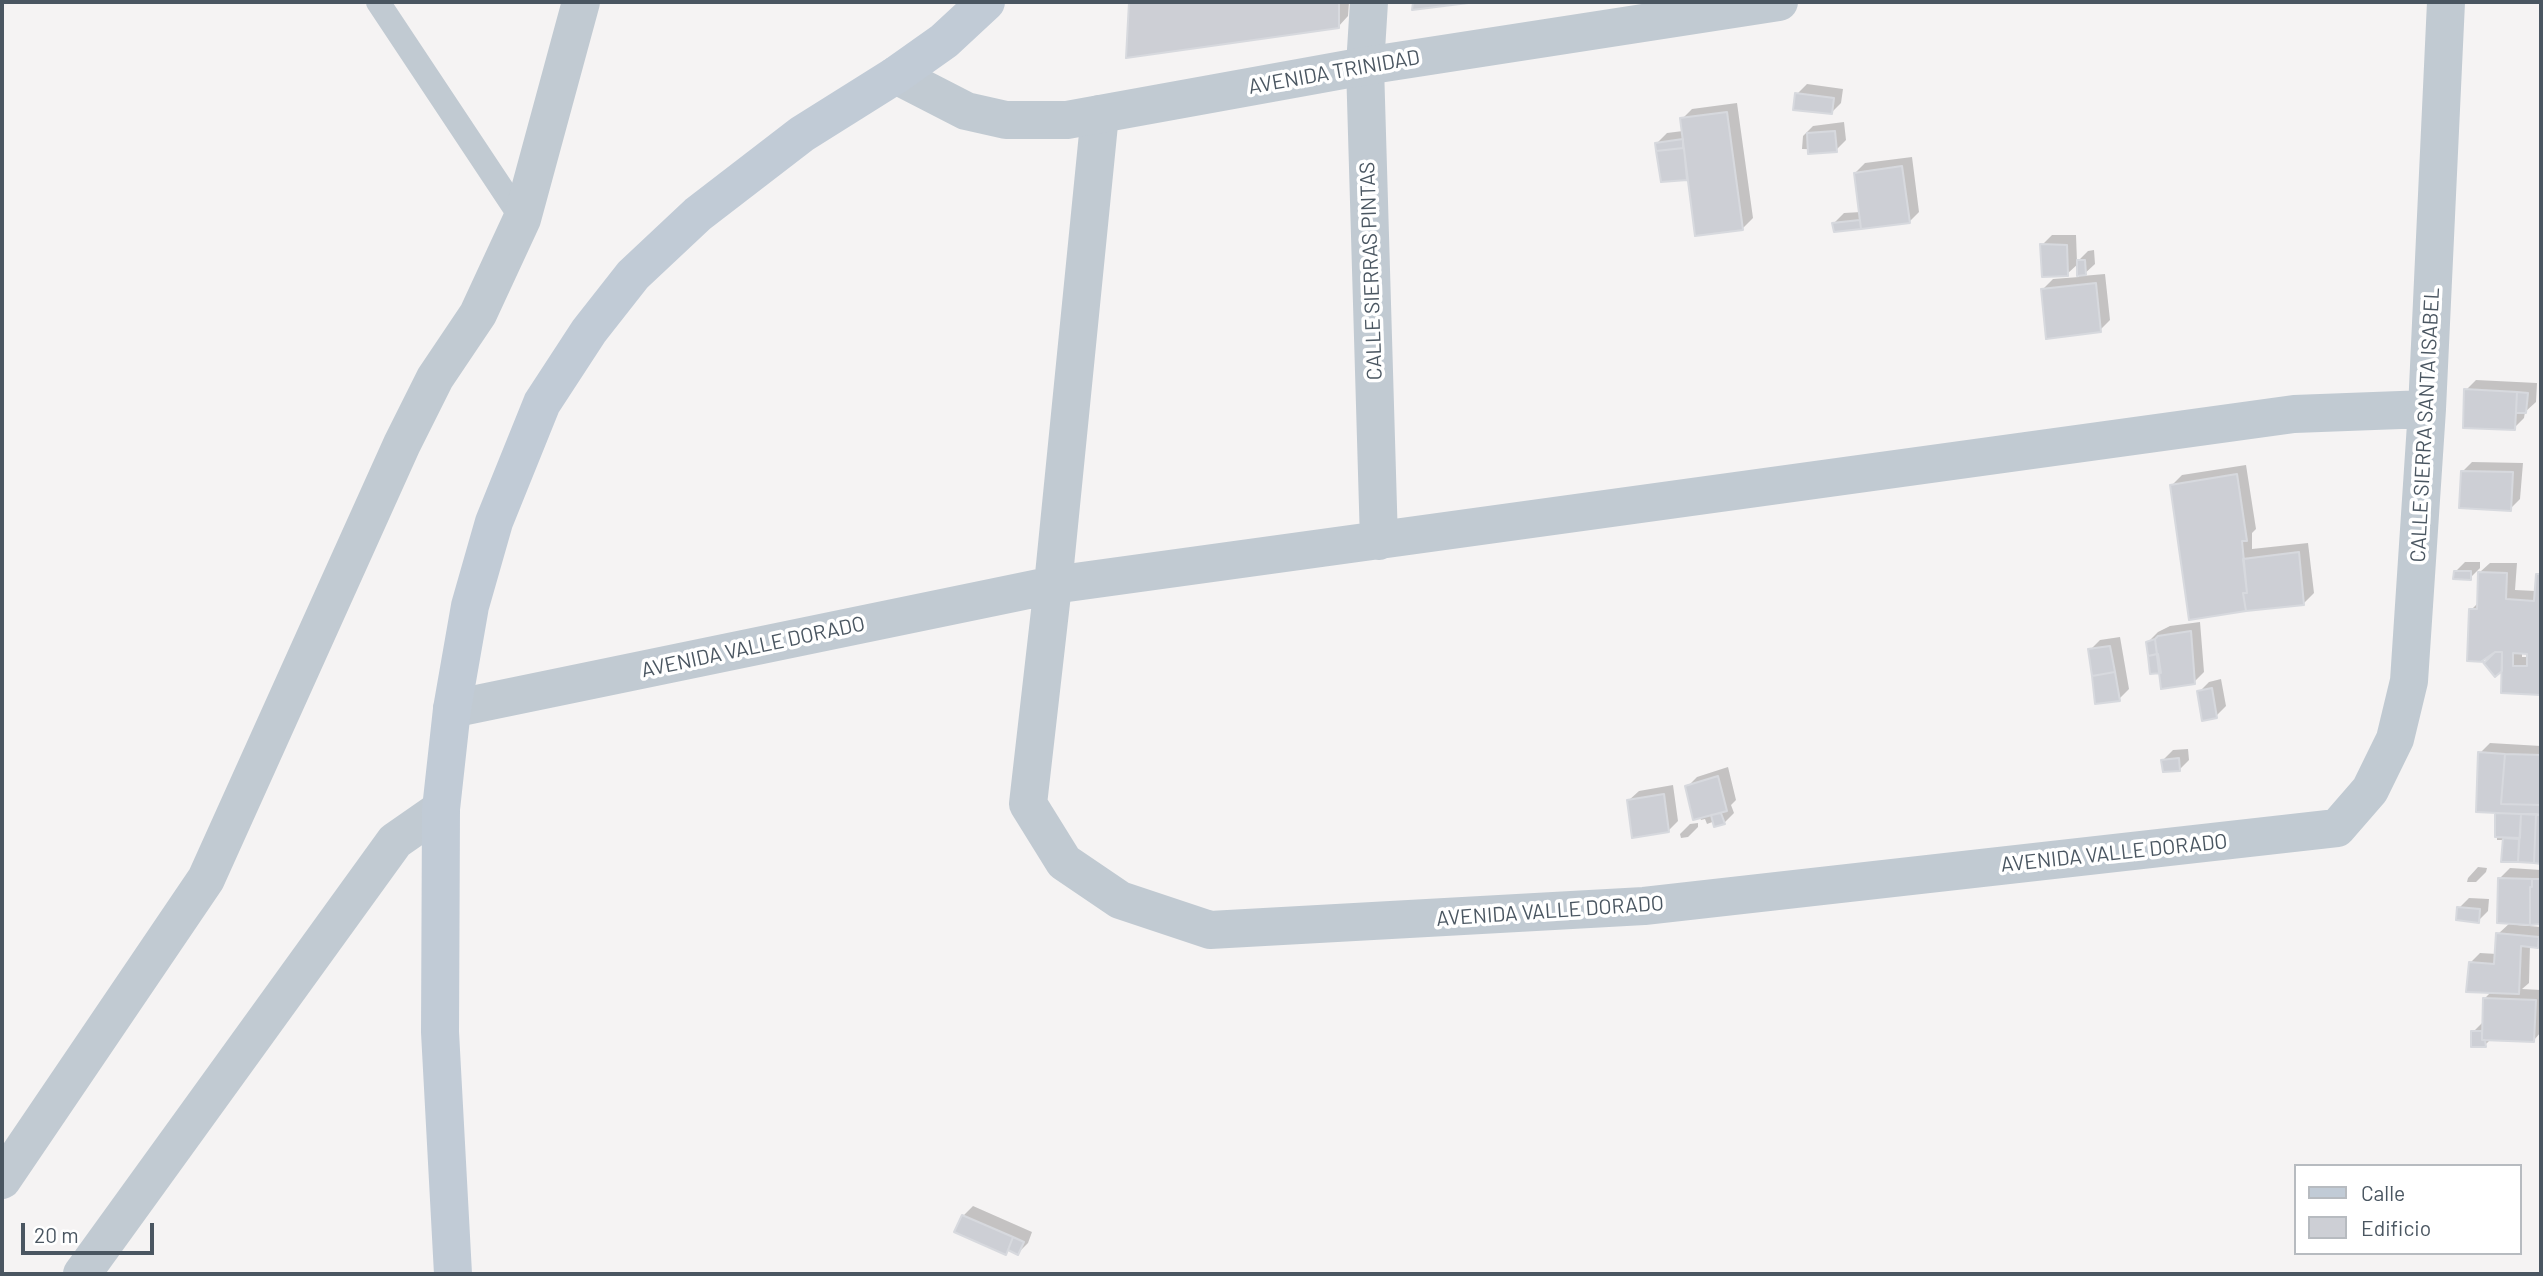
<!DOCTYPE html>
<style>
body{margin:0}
#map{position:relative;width:2543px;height:1276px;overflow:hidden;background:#f5f3f3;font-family:Barlow,sans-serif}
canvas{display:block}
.frame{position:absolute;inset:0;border:4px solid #4a5661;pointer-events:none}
.legend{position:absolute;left:2294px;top:1164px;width:228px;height:91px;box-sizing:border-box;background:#fff;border:2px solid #b7bbc0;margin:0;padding:9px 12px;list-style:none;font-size:21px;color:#4a5661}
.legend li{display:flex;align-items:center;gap:14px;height:35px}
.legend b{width:35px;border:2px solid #b7bbc0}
.scale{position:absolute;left:21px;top:1223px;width:133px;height:32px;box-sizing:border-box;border:4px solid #4a5661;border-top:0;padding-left:9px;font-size:21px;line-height:24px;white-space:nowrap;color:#4a5661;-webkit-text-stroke:5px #fff;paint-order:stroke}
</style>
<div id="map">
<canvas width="2543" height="1276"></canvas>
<div class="frame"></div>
<ul class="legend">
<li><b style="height:9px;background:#c1cbd6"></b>Calle</li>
<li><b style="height:19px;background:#cdcfd5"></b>Edificio</li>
</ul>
<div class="scale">20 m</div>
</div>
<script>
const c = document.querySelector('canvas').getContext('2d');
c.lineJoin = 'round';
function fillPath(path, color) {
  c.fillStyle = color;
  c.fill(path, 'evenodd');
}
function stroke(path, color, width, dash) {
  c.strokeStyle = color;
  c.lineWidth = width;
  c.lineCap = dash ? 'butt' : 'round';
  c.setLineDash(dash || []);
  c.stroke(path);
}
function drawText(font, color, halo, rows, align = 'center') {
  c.font = font + ' Barlow,sans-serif';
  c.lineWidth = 7;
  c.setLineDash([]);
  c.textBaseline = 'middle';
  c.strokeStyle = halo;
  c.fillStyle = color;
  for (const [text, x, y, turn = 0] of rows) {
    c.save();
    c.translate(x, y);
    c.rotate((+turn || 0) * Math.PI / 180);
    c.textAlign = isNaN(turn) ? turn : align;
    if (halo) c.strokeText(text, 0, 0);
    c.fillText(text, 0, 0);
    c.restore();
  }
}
fillPath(new Path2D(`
 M 1131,2 L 1349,2 L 1348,16 L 1338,27 L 1127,56 Z
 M 1807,84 L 1843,89 L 1841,103 L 1831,113 L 1797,94 Z
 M 1737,103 L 1753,218 L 1743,228 L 1688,178 L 1662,180 L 1657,143 L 1667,133 L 1683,131 L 1682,119 L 1692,109 Z
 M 1844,122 L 1846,140 L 1836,150 L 1802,149 L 1803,136 L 1813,126 Z
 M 1912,157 L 1919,212 L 1909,222 L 1834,223 L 1844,213 L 1861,212 L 1855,173 L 1865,163 Z
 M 2052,235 L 2076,235 L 2077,262 L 2088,251 L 2094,250 L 2095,264 L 2082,276 L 2105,274 L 2110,320 L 2100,330 L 2043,289 L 2053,279 L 2079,277 L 2079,263 L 2067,274 L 2042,245 Z
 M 2476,380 L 2537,383 L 2536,402 L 2525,412 L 2524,418 L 2514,428 L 2466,390 Z
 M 2472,462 L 2523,463 L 2520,499 L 2510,509 L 2462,472 Z
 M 2246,465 L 2256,529 L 2252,533 L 2252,549 L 2308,543 L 2314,593 L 2304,603 L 2191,618 L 2172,485 L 2182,475 Z
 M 2465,562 L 2480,562 L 2480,572 L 2490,563 L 2517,563 L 2515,590 L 2536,591 L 2537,575 L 2541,571 L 2541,693 L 2503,691 L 2504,667 L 2471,610 L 2479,602 L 2480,568 L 2470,578 L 2455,572 ZM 2522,652 L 2529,652 L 2529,657 L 2522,657 Z
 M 2200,622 L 2204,672 L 2194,682 L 2162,671 L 2152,672 L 2148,642 L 2158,632 L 2170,626 Z
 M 2120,637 L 2129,689 L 2119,699 L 2090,650 L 2100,640 Z
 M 2221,679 L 2226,706 L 2216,716 L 2199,692 L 2209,682 Z
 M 2490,743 L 2541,746 L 2541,862 L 2503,860 L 2504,840 L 2497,840 L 2497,811 L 2480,753 Z
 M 2188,749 L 2189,760 L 2179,770 L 2163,760 L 2173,750 Z
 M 1728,767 L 1736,800 L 1731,805 L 1734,813 L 1724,823 L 1715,821 L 1707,824 L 1705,819 L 1701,820 L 1687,787 L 1697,777 Z
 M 1673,785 L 1678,821 L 1668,831 L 1628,801 L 1639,791 Z
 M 1698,823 L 1698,827 L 1688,837 L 1681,838 L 1680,834 L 1690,824 Z
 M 2478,867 L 2487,868 L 2486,872 L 2476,882 L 2467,882 L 2468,878 Z
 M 2510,868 L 2541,870 L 2541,922 L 2517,922 L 2517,925 L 2541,927 L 2541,942 L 2538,946 L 2530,945 L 2529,983 L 2522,989 L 2541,990 L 2541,1032 L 2534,1040 L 2492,1038 L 2485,1045 L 2473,1032 L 2483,1022 L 2485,998 L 2492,991 L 2470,963 L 2480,953 L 2497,954 L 2498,934 L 2511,922 L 2500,878 Z
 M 2469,898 L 2489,899 L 2488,911 L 2478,921 L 2459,908 Z
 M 973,1206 L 1032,1232 L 1028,1243 L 1018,1253 L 1009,1249 L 1005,1253 L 963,1216 Z`), '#0003');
const building = new Path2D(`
 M 1129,2 L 1339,2 L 1339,28 L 1126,58 Z
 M 1413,2 L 1476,2 L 1412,10 Z
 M 1795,93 L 1834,98 L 1832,114 L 1793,110 Z
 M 1727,112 L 1743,230 L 1695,236 L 1680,118 Z
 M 1835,131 L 1837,152 L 1808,154 L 1807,133 Z
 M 1683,139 L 1683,148 L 1656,151 L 1655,143 Z
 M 1684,148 L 1687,180 L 1661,182 L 1656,151 Z
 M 1902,166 L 1910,223 L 1861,229 L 1854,173 Z
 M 1860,220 L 1861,229 L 1834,232 L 1832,223 Z
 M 2040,244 L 2067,245 L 2068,276 L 2042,277 Z
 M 2077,260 L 2085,260 L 2086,275 L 2077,276 Z
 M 2096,283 L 2101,332 L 2046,339 L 2041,289 Z
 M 2464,389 L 2517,392 L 2515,430 L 2463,428 Z
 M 2517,392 L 2528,393 L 2526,413 L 2516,413 Z
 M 2461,471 L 2513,472 L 2511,511 L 2459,508 Z
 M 2237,474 L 2247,541 L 2242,541 L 2247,593 L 2243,593 L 2246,611 L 2189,620 L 2170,485 Z
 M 2299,552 L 2304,605 L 2246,611 L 2243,593 L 2247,593 L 2243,559 Z
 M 2454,571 L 2471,571 L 2471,580 L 2453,579 Z
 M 2478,572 L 2507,573 L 2506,599 L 2534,601 L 2536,574 L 2541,574 L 2541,695 L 2501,693 L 2502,652 L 2495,652 L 2485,662 L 2467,661 L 2469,609 L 2477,609 ZM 2513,653 L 2527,654 L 2527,666 L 2513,666 Z
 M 2191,631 L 2195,684 L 2161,689 L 2155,639 L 2158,636 Z
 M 2155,639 L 2157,654 L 2148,656 L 2146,642 Z
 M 2110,646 L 2115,672 L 2092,676 L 2088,649 Z
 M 2495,652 L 2502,652 L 2502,671 L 2495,677 L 2482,661 Z
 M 2158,654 L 2161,673 L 2150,674 L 2148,656 Z
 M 2115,672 L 2120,701 L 2095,704 L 2092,676 Z
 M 2212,688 L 2217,718 L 2202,721 L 2197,691 Z
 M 2478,752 L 2505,754 L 2501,804 L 2541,805 L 2541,815 L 2476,812 Z
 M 2505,754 L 2541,755 L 2541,805 L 2501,804 Z
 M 2179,758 L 2180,771 L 2163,772 L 2161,760 Z
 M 1718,776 L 1727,811 L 1693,820 L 1685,786 Z
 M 1664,794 L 1669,832 L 1632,838 L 1627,800 Z
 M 1721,813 L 1725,824 L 1714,827 L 1711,815 Z
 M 2495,813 L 2521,814 L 2520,838 L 2495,837 Z
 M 2521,814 L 2536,814 L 2534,863 L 2518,862 Z
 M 2536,814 L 2541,815 L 2541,864 L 2534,863 Z
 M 2503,838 L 2519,839 L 2518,862 L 2501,862 Z
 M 2498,878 L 2532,879 L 2532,887 L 2530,887 L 2530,925 L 2497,923 Z
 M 2532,879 L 2541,879 L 2541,924 L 2530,925 L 2530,887 L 2532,887 Z
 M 2457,907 L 2480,909 L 2479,923 L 2456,920 Z
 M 2496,933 L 2539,937 L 2538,948 L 2521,946 L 2519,994 L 2466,992 L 2469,962 L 2494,964 Z
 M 2483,998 L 2536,1000 L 2534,1042 L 2482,1040 Z
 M 2471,1031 L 2482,1031 L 2482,1040 L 2485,1040 L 2486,1047 L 2471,1047 Z
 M 962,1215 L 1013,1237 L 1006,1255 L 954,1232 Z
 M 1013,1237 L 1024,1242 L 1018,1255 L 1008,1250 Z`);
fillPath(building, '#cdcfd5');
stroke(building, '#d7d9de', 2);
stroke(new Path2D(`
 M 378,2 L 522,219`), '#c1cad2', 24);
stroke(new Path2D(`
 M 1369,2 L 1365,66 L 1379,541
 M 1100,114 L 1053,585 L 1028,804 L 1064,862 L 1120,900 L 1210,930 L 1644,906 L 2337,828 L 2370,790 L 2395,739 L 2409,681 L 2427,409 L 2446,2
 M 452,709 L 1053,585 L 2294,414 L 2427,409
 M 2,1180 L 206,879 L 402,444 L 435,378 L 478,314 L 522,219 L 581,2
 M 82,1274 L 395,841 L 441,809`), '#c1cad2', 38);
stroke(new Path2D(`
 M 896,75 L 966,111 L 1006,120 L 1067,120 L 1365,66 L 1779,2`), '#c1cad2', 38);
stroke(new Path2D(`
 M 453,1274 L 440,1032 L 441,809 L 452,709 L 470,606 L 494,522 L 542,403 L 589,331 L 633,275 L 698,214 L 802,134 L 896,75 L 944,41 L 986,2`), '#c1cbd6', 38);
drawText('21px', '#4a5661', '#fff', [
 ["AVENIDA TRINIDAD",1334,72,-10],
 ["CALLE SIERRAS PINTAS",1371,271,-92],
 ["CALLE SIERRA SANTA ISABEL",2425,425,-87],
 ["AVENIDA VALLE DORADO",753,647,-12],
 ["AVENIDA VALLE DORADO",2114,853,-6],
 ["AVENIDA VALLE DORADO",1550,911,-4]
]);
</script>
